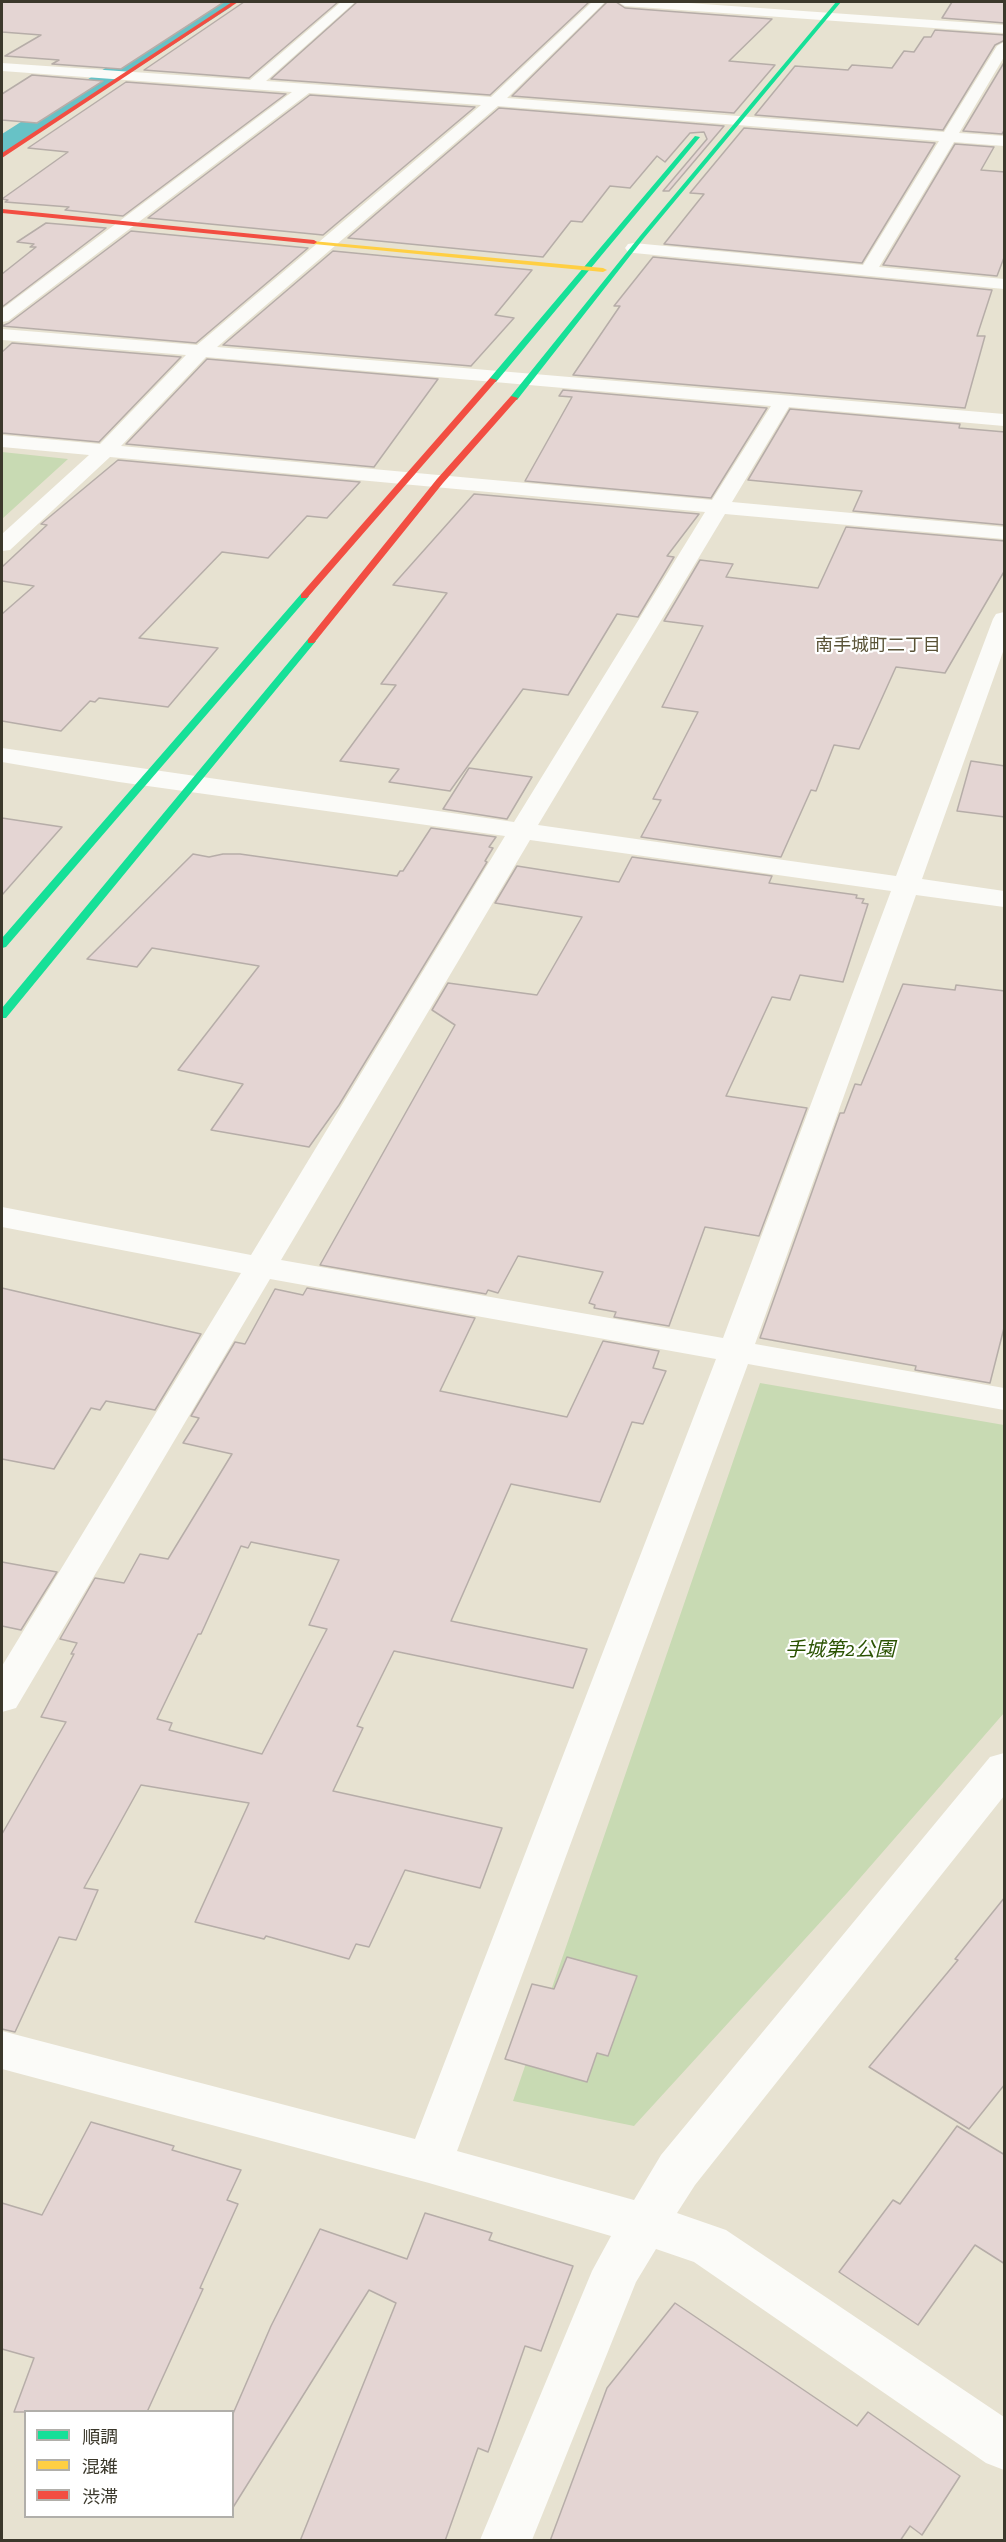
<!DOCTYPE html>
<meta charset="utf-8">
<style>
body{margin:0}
#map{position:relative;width:1006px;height:2542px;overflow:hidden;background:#e7e2d1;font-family:"Zilla Slab","Noto Sans JP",serif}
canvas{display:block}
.frame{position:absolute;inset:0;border:3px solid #3b382b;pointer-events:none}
.legend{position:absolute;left:24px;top:2410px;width:210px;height:108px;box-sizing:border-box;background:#fff;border:2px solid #b1afaa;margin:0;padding:8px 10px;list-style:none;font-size:18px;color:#3b382b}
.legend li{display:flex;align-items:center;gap:12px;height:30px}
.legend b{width:30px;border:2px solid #b1afaa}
</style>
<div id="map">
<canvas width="1006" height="2542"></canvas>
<div class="frame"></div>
<ul class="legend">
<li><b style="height:8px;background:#16e098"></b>順調</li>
<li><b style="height:8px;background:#ffcf43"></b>混雑</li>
<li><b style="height:8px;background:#f24e42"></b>渋滞</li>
</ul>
</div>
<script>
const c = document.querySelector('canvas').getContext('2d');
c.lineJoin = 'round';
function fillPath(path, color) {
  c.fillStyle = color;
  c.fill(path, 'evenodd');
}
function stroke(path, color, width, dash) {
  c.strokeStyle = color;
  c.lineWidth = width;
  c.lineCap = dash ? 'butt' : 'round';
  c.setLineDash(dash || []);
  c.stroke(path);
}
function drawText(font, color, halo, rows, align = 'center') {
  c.font = font + ' "Zilla Slab","Noto Sans JP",serif';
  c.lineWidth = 4.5;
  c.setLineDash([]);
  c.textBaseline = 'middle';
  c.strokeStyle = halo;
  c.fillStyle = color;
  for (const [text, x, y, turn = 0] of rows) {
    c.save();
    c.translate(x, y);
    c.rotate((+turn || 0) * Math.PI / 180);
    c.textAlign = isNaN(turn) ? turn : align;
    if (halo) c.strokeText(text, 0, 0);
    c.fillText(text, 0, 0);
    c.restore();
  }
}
fillPath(new Path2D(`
 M 2,452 L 68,459 L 2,519 Z
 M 760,1383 L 1004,1425 L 1004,1713 L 847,1893 L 634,2126 L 513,2101 Z`), '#c8dab3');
fillPath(new Path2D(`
 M 209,2 L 234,2 L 231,7 L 11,150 L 2,153 L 2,134 Z`), '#67c2c6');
const building = new Path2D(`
 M 2,2 L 224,2 L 121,69 L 52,64 L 59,60 L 5,56 L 41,35 L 2,32 Z
 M 244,2 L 338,2 L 249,78 L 144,70 Z
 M 357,2 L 589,2 L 490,95 L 271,79 Z
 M 607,2 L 616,2 L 625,8 L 772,19 L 729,61 L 775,65 L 734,113 L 512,96 Z
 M 952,2 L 1005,2 L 1005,23 L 942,18 Z
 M 935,30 L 1005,35 L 1005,40 L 995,45 L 943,130 L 755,115 L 795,66 L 848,70 L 852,65 L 892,68 L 904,51 L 914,52 L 924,37 L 931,37 Z
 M 1005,61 L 1005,129 L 1002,134 L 963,131 Z
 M 32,75 L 103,81 L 37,123 L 2,120 L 2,94 Z
 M 126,82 L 286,94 L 123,216 L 65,210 L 69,207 L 5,202 L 8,200 L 2,199 L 68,152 L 28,148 Z
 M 310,95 L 475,107 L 323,235 L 148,218 Z
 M 499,108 L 724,126 L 669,191 L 663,191 L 707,139 L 704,132 L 690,133 L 665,162 L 657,156 L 630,188 L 610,186 L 582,222 L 571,221 L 543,257 L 348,238 Z
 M 744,128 L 935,143 L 862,263 L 664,244 L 704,194 L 690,193 Z
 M 955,144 L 994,147 L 981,170 L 1005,172 L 1005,255 L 997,276 L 883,265 Z
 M 46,223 L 106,228 L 2,307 L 2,274 L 36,247 L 30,247 L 34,244 L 17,242 Z
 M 131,231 L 308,248 L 196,343 L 2,326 L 9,323 Z
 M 333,251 L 532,270 L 495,315 L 514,318 L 471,366 L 223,345 Z
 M 653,257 L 992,290 L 977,336 L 985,336 L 965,408 L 573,375 L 620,306 L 614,306 Z
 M 12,343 L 181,357 L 99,442 L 2,433 L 2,352 Z
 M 207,359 L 438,379 L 374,467 L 126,444 Z
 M 563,390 L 767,408 L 711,498 L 525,481 L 572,397 L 559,396 Z
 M 790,409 L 960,424 L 959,428 L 1005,432 L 1005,525 L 853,511 L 862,491 L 748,480 Z
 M 118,460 L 360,482 L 327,518 L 307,516 L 268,558 L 222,552 L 139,638 L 218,648 L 168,707 L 99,698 L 95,702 L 90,701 L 61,731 L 2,721 L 2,614 L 34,586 L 2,581 L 2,567 L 47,525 L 41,524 Z
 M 474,494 L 699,514 L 667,556 L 674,557 L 638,617 L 617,614 L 568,695 L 523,689 L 450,791 L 389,782 L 399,769 L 340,761 L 396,685 L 381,684 L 447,593 L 393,585 Z
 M 846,527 L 1005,541 L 1005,570 L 945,673 L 896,667 L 859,749 L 834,745 L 816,791 L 811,790 L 781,857 L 641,837 L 661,800 L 653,799 L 698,712 L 662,707 L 703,626 L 664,621 L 700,560 L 733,564 L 726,577 L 818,588 Z
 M 971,761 L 1005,766 L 1005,817 L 957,811 Z
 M 469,768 L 532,777 L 507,819 L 443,809 Z
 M 2,818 L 62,827 L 2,895 Z
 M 431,828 L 496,837 L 489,847 L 493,848 L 485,861 L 487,862 L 339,1105 L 309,1147 L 211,1130 L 243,1084 L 178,1070 L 259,966 L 152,948 L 137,967 L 87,959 L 193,854 L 209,857 L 223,854 L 240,854 L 397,876 L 400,871 L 403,871 Z
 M 632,857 L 772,876 L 769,883 L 857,895 L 856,898 L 864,899 L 862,903 L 868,904 L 843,982 L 800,975 L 790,1000 L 772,997 L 726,1096 L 807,1108 L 759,1236 L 705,1227 L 669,1326 L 614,1317 L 616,1312 L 594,1308 L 595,1305 L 589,1303 L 603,1272 L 518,1256 L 498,1293 L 488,1290 L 486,1294 L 320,1265 L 455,1025 L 432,1010 L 448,983 L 537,995 L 582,917 L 495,903 L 517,866 L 619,882 Z
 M 903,984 L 955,990 L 956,985 L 1005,991 L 1005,1324 L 990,1383 L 915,1370 L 916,1366 L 760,1338 L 840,1113 L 844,1113 L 855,1084 L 861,1085 Z
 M 2,1288 L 157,1324 L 201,1334 L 155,1410 L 106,1401 L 100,1410 L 91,1408 L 54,1469 L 2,1459 Z
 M 307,1288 L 475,1318 L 440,1391 L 567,1417 L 603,1341 L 659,1351 L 653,1368 L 666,1371 L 643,1424 L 632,1422 L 600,1502 L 511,1484 L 451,1621 L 587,1649 L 573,1688 L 394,1651 L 357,1726 L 363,1728 L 333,1791 L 502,1828 L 480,1888 L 405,1870 L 369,1947 L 356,1944 L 349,1959 L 266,1936 L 264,1939 L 195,1922 L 249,1803 L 141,1785 L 84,1888 L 98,1890 L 76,1940 L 59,1937 L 15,2032 L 2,2029 L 2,1834 L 66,1722 L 41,1717 L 74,1654 L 71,1654 L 77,1643 L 60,1639 L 95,1578 L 124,1583 L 140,1554 L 168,1559 L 232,1454 L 183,1443 L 199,1418 L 191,1416 L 235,1342 L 245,1344 L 275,1289 L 303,1295 ZM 251,1542 L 339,1560 L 309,1625 L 327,1629 L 262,1754 L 169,1730 L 172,1723 L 157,1719 L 198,1634 L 201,1634 L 241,1546 L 248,1548 Z
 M 2,1562 L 57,1572 L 21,1630 L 2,1626 Z
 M 1005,1897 L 1005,2084 L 969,2129 L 869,2067 L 958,1960 L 955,1959 Z
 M 567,1957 L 637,1976 L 608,2056 L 597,2053 L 587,2082 L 505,2059 L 532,1984 L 554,1989 Z
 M 91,2122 L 174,2146 L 172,2150 L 241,2170 L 227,2200 L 238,2204 L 200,2288 L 203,2289 L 147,2412 L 14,2412 L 34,2358 L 2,2349 L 2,2203 L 42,2215 Z
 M 957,2126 L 1005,2155 L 1005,2264 L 975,2245 L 918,2325 L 839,2272 L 893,2200 L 900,2204 Z
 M 425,2213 L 492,2233 L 489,2240 L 573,2266 L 541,2351 L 525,2346 L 488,2452 L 478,2448 L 445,2541 L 300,2541 L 396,2303 L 369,2290 L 232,2509 L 232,2416 L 271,2326 L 320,2229 L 407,2259 Z
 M 675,2303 L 857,2426 L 868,2412 L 960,2476 L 922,2535 L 910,2526 L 900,2541 L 550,2541 L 607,2388 Z`);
fillPath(building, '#e4d5d3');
stroke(building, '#b6ada8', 1.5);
fillPath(new Path2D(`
 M 341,2 L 355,2 L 266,81 L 491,97 L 592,2 L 605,2 L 507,98 L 944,132 L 997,46 L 1004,42 L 1004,57 L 959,133 L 1004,136 L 1004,146 L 954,142 L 879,267 L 1004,279 L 1004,289 L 634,253 L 628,252 L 625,248 L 628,244 L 634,243 L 863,265 L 939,141 L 498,106 L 217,347 L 1004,414 L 1004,426 L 789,407 L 732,502 L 1004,527 L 1004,539 L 725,514 L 538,825 L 896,876 L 993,619 L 996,614 L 1004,612 L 1004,649 L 922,879 L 1004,891 L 1004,907 L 916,895 L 755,1344 L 1004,1388 L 1004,1410 L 748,1364 L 457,2151 L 634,2200 L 661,2155 L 990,1757 L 1004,1753 L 1004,1796 L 695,2185 L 677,2213 L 726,2230 L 1004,2417 L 1004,2470 L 986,2463 L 694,2262 L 656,2249 L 636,2282 L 532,2540 L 480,2540 L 592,2271 L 611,2236 L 429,2183 L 2,2069 L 2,2031 L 415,2139 L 716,1359 L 270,1279 L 16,1708 L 2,1712 L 2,1666 L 241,1273 L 2,1227 L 2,1207 L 251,1255 L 505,836 L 119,782 L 2,762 L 2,748 L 514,822 L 705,512 L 110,457 L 10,550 L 2,551 L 2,534 L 89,455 L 2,447 L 2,435 L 100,444 L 186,355 L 2,340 L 2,329 L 197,345 L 481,105 L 309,93 L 8,321 L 2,322 L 2,309 L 292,92 L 2,71 L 2,63 L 250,80 ZM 206,357 L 771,406 L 712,500 L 121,446 ZM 530,840 L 891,891 L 723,1338 L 281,1260 Z
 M 618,2 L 674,2 L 1004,25 L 1004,33 L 625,6 Z`), '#fbfbf8');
fillPath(new Path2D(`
 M 836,2 L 841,2 L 644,238 L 517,400 L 511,400 L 511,396 L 640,236 Z
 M 695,136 L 700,137 L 496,382 L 490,382 L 490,378 Z
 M 301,594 L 309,596 L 6,947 L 2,948 L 2,938 Z
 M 308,639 L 316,641 L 6,1018 L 2,1018 L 2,1008 Z`), '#16e098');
fillPath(new Path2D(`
 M 312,241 L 603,268 L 607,270 L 603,272 L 314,244 Z`), '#ffcf43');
fillPath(new Path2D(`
 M 232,2 L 238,2 L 2,158 L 2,153 Z
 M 2,209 L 314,240 L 317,242 L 314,244 L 2,213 Z
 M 490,378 L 497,380 L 307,598 L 301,598 L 301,594 Z
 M 511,396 L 518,398 L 443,483 L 314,643 L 308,643 L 308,639 L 437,479 Z`), '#f24e42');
drawText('18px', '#5a5337', '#fff', [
 ["南手城町二丁目",878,646]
]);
drawText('italic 20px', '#2b5302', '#fff', [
 ["手城第2公園",840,1650]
]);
</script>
